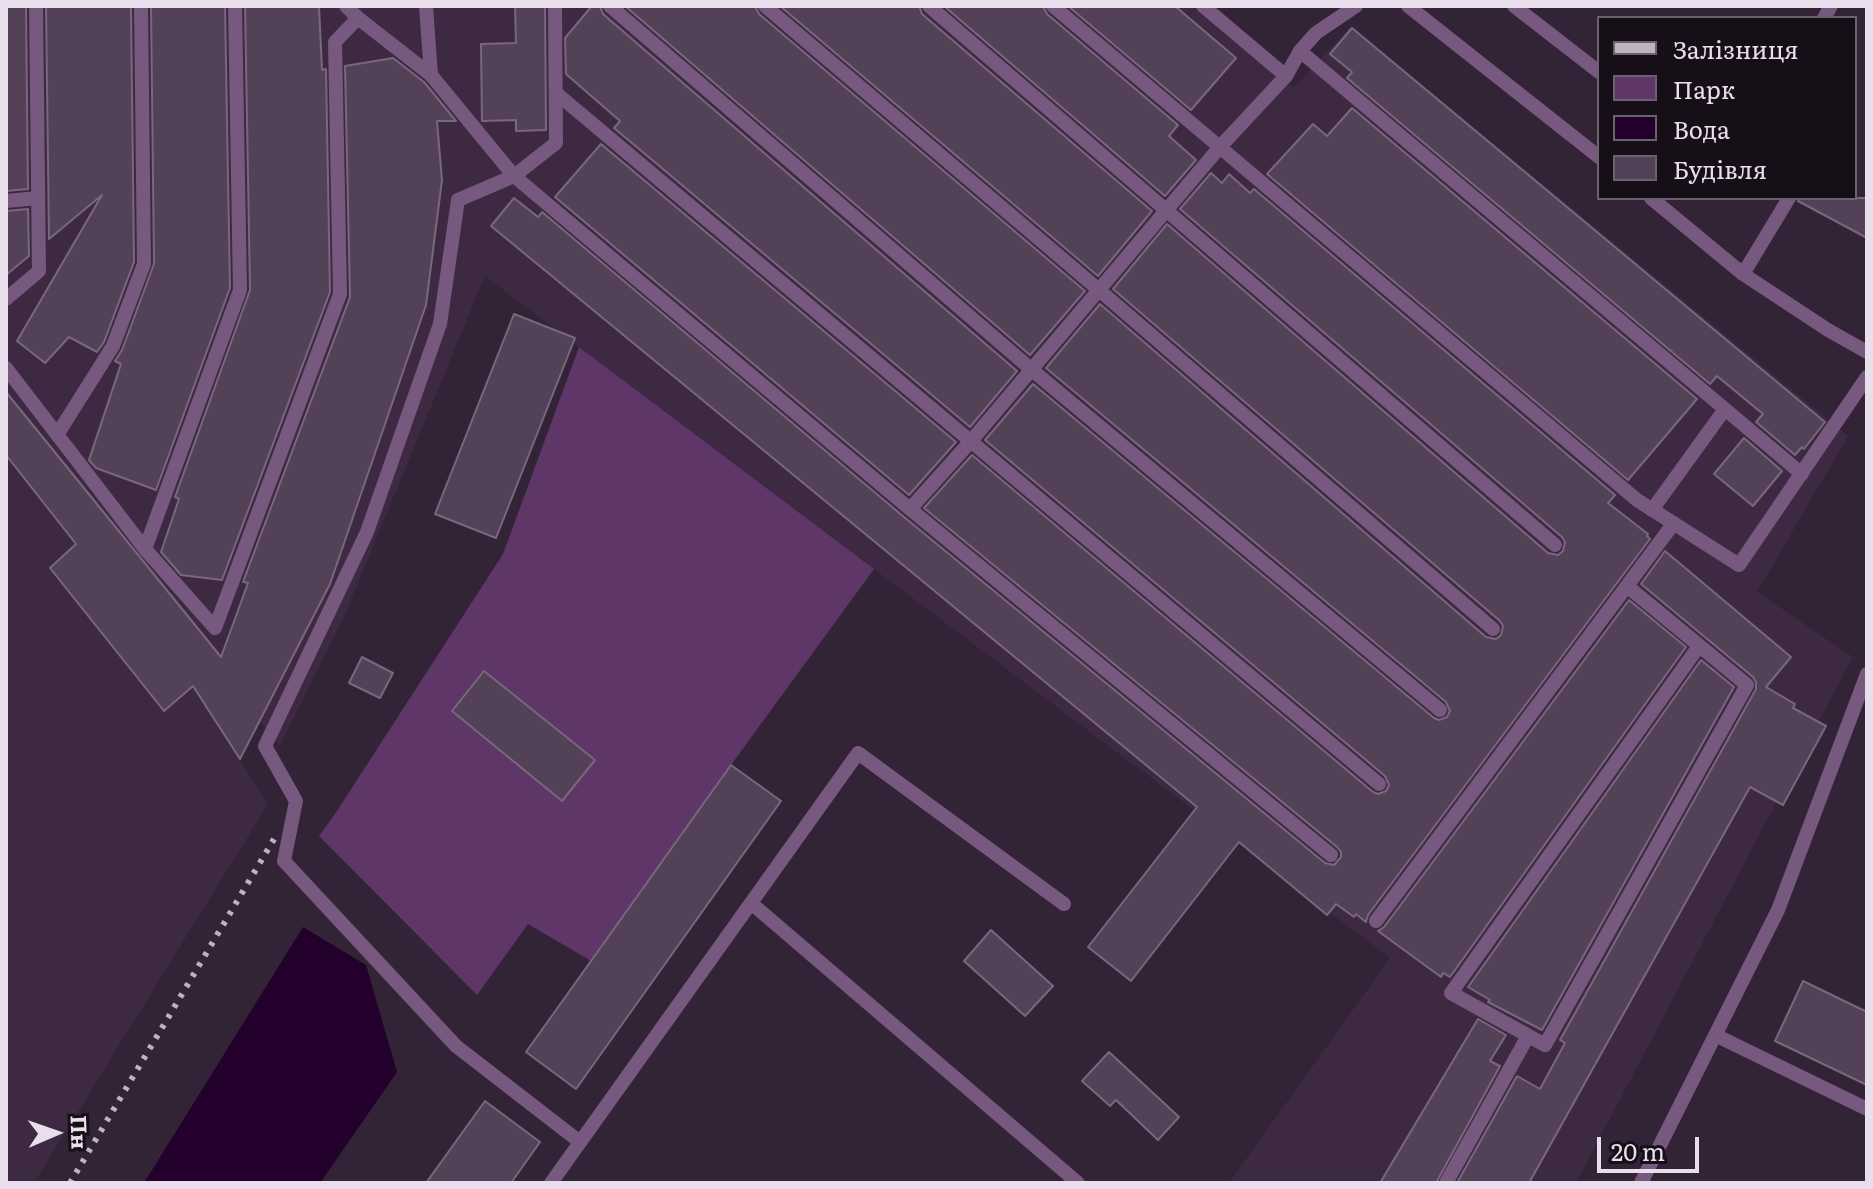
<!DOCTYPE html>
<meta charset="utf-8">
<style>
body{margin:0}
#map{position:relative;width:1873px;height:1189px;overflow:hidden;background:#332336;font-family:Literata,serif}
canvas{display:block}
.frame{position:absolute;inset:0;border:8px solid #e9deeb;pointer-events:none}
.legend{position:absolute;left:1597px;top:16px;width:260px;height:184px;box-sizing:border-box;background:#160f18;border:2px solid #6a626c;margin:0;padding:10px 14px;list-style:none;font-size:24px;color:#e9deeb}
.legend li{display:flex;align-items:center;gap:16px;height:40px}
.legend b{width:40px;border:2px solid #6a626c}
.north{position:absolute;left:16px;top:1093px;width:80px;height:80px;-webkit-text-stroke:6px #160f18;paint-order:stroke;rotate:88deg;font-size:22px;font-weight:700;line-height:32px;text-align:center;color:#e9deeb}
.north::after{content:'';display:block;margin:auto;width:28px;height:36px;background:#e9deeb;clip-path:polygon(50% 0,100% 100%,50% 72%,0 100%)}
.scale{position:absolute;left:1597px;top:1137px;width:102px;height:36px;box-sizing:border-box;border:4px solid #e9deeb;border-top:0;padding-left:10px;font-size:24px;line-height:28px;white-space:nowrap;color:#e9deeb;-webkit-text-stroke:6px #160f18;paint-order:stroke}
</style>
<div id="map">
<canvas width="1873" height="1189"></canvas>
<div class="frame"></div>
<ul class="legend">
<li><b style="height:10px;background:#bfb3c1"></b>Залізниця</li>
<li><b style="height:22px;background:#5e3667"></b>Парк</li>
<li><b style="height:22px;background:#24002c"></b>Вода</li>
<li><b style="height:22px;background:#534257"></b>Будівля</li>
</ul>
<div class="north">Пн</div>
<div class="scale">20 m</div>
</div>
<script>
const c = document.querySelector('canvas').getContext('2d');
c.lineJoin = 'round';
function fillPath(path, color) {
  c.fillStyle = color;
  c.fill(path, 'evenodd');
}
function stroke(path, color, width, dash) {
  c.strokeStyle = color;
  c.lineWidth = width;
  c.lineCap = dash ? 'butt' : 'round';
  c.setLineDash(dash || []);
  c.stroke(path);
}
fillPath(new Path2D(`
 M 6,6 L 1204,6 L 1294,88 L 1351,26 L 1848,436 L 1757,592 L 1853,657 L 1576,1183 L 1229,1183 L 1390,958 L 485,276 L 343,619 L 280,746 L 6,414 Z
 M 6,455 L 76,544 L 51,568 L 165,710 L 193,686 L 268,804 L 34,1183 L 6,1183 Z`), '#3e2942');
fillPath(new Path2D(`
 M 579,347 L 874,569 L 731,765 L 591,961 L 528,924 L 477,995 L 319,836 L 335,814 L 503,554 Z`), '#5e3667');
fillPath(new Path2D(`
 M 303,927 L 366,965 L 397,1072 L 320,1183 L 144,1183 Z`), '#24002c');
const building = new Path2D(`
 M 6,6 L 26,6 L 28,189 L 6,191 Z
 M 46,6 L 131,6 L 134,262 L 104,342 L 97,352 L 69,337 L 45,363 L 17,341 L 102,195 L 49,239 Z
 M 151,6 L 225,6 L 230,288 L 156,490 L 96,468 L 89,460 L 121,364 L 115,361 L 122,350 L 154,264 Z
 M 245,6 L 319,6 L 322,70 L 326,69 L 330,292 L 222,580 L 181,575 L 161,552 L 179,499 L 175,497 L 250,290 Z
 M 515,6 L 545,6 L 546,130 L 516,131 L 516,120 L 482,121 L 481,44 L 516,43 Z
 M 592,6 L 600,6 L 603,14 L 1017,371 L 970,427 L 614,128 L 620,121 L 566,74 L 565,38 Z
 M 625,6 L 755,6 L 759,14 L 1085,291 L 1030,355 Z
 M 780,6 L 919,6 L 922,14 L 1152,211 L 1098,276 Z
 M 944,6 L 1043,6 L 1047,14 L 1178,125 L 1169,136 L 1196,160 L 1165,196 Z
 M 1068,6 L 1175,6 L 1236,58 L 1191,110 Z
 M 1352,28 L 1825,422 L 1804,449 L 1802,447 L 1795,455 L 1756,422 L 1763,414 L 1717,376 L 1710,384 L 1347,78 L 1352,72 L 1330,54 Z
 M 393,58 L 424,82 L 456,121 L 437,121 L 442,180 L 426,305 L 330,584 L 240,759 L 193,686 L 164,711 L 50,568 L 76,544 L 6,455 L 6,392 L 221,657 L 248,583 L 243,582 L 350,297 L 345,66 Z
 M 1352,108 L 1697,399 L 1628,480 L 1267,174 L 1313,124 L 1327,136 Z
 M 601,144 L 956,442 L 909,495 L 555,197 Z
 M 1211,173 L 1222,183 L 1229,174 L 1250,193 L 1254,189 L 1615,495 L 1608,503 L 1648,534 L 1647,536 L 1650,539 L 1368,915 L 1366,922 L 1356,914 L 1354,917 L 1336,904 L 1327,915 L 1239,842 L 1131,981 L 1088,947 L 1197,807 L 491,226 L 514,198 L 538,217 L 542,212 L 904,517 L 1325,863 L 1334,865 L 1341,857 L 1341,852 L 1337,847 L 924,508 L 972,455 L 1373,792 L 1378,794 L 1386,791 L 1389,785 L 1385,776 L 985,440 L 1033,384 L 1434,718 L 1439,720 L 1447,717 L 1450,711 L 1446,702 L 1046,368 L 1100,304 L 1486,637 L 1496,639 L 1501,635 L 1503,626 L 1500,621 L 1113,289 L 1167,224 L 1548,553 L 1558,555 L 1563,551 L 1565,542 L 1562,537 L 1180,209 Z
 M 1799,198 L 1867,198 L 1867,238 L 1798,201 Z
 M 28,209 L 29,256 L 6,275 L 6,211 Z
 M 514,314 L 575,338 L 496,538 L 435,514 Z
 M 1744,438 L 1782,471 L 1753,506 L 1714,474 Z
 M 1665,551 L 1791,657 L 1766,687 L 1795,704 L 1793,708 L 1826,726 L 1783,805 L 1750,787 L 1529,1183 L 1457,1183 L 1517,1076 L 1540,1089 L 1565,1043 L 1560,1040 L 1756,689 L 1756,682 L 1753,677 L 1641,584 Z
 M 1629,600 L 1686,647 L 1450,977 L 1443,973 L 1441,977 L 1378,931 L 1384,927 Z
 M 362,657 L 393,673 L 380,698 L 349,683 Z
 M 1701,660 L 1734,687 L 1542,1030 L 1488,1002 L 1490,1000 L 1468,987 Z
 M 484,671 L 595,760 L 562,801 L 452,711 Z
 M 731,765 L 781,801 L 576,1089 L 526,1052 Z
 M 991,930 L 1053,986 L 1025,1016 L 964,961 Z
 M 1803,981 L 1867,1012 L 1867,1085 L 1775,1041 Z
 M 1478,1019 L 1506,1035 L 1490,1061 L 1500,1066 L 1436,1183 L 1380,1183 Z
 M 1109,1052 L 1179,1117 L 1158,1140 L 1116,1100 L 1110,1106 L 1082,1081 Z
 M 485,1101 L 540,1142 L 511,1183 L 426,1183 Z`);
fillPath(building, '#534257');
stroke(building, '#79677d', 2);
stroke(new Path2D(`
 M 346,6 L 358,18 L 431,75 L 514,176 L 910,509 L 1331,855
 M 426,6 L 431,75
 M 555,6 L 556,143 L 514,176 L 458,200 L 440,324 L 367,532 L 265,746 L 296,801 L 284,861 L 456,1046 L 580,1142
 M 610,6 L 1032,370 L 1440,710
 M 765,6 L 1099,290 L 1493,629
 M 929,6 L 1555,545
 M 1053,6 L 1637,500 L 1739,565 L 1867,377
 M 1203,6 L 1286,76
 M 1408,6 L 1599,157
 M 1514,6 L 1599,72
 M 1824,18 L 1831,6
 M 1300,51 L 1802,474
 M 556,93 L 1379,784
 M 1651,198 L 1743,274 L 1828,330 L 1867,352
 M 6,201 L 38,198
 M 1743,274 L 1789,198
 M 6,299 L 39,271 L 36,6
 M 6,368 L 145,549 L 215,628 L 340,294 L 335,42 L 358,18
 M 57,435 L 113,346 L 144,264 L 141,6
 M 910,509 L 971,441 L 1219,148 L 1286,76 L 1300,51 L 1316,33 L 1356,6
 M 1652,510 L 1725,409
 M 145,549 L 240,290 L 235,6
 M 1627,586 L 1747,685 L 1545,1045 L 1451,993 L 1699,646
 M 751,903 L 1078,1183
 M 1376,921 L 1674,523
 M 1715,1035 L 1867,1109
 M 551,1183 L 858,753 L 1064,904
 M 1446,1183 L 1528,1036
 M 1641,1183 L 1778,910 L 1867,674`), '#77587f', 14);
stroke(new Path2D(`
 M 70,1183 L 274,839`), '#bfb3c1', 6, [4, 8]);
</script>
